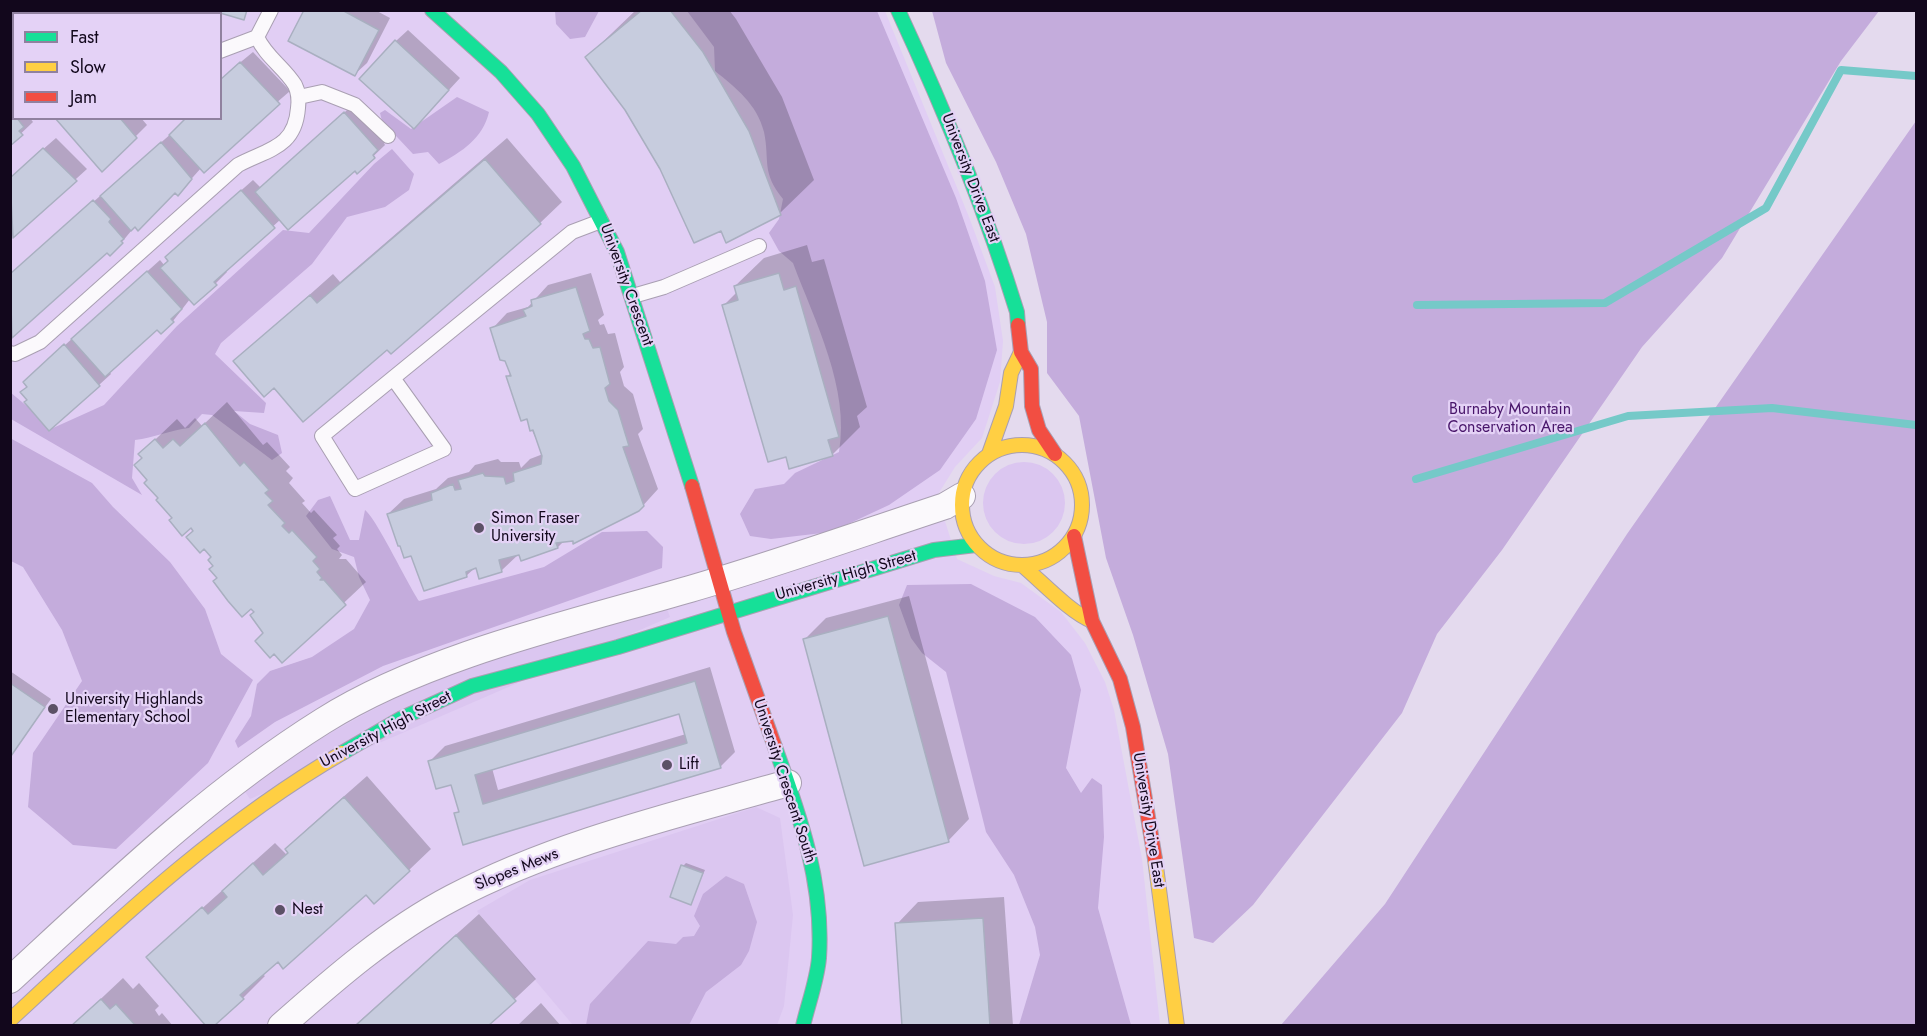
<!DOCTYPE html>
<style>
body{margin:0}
#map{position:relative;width:1927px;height:1036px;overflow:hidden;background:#e4daee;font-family:Jost,sans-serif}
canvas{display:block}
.frame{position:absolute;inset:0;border:12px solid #12071c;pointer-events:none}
.legend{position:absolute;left:12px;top:12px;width:210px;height:108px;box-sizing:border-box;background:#e4d2f6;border:2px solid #90819f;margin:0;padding:8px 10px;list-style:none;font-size:18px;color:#12071c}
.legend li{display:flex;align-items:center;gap:12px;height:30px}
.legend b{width:30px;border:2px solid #90819f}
</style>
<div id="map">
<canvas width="1927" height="1036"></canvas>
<div class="frame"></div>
<ul class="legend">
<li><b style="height:8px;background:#16e098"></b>Fast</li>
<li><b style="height:8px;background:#ffcf43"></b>Slow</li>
<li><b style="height:8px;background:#f24e42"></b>Jam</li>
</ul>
</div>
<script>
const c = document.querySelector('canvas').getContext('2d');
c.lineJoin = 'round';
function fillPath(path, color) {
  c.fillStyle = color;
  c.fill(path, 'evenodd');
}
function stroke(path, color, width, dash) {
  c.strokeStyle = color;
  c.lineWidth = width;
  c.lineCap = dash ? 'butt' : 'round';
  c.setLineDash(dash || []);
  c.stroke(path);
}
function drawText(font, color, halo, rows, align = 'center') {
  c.font = font + ' Jost,sans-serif';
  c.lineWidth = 4.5;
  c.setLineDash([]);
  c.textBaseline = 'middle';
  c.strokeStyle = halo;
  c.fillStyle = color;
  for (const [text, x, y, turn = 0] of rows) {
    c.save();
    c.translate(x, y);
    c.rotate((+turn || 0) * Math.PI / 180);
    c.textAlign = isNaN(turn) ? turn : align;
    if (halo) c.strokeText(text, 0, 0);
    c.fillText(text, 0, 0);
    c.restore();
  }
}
fillPath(new Path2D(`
 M 10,11 L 885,11 L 969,217 L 995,287 L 1003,341 L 1000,382 L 982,438 L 955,467 L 937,496 L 957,559 L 994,576 L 1021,583 L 1061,612 L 1085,643 L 1105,682 L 1114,710 L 1142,859 L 1160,1025 L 11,1025 ZM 14,14 L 220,14 L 220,118 L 14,118 Z`), '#e1cef4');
fillPath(new Path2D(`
 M983 503a41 41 0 1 1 82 0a41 41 0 1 1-82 0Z
 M 662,609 L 667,609 L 670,617 L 250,799 L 242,787 C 314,742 385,698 466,668 C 530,645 597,628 662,609 Z
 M 756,807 L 780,818 L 793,915 L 784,1006 L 777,1025 L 573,1025 L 477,911 L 530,880 Z`), '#dbc6f0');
fillPath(new Path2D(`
 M 555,11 L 555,10 L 599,11 L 585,37 L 570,39 L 556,24 Z
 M 687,11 L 877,11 L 956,198 L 985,281 L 997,350 L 976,419 L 940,470 L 889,505 L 831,532 L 771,539 L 750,536 L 740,514 L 755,489 L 784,484 L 795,473 L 839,452 C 850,388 815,322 793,263 L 779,251 L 769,233 L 779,219 L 783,199 C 761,172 770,161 764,132 C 757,104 736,88 715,71 L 714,47 Z
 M 932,11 L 1879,11 L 1841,61 L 1722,258 L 1642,347 L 1502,550 L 1437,634 L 1402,713 L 1253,905 L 1213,943 L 1194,938 L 1168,754 L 1133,635 L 1106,558 L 1079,416 L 1047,373 L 1047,322 L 1026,234 L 996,162 L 946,63 Z
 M 457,97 L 489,112 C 483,138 462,152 439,164 L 428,152 L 413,154 L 382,121 L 380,113 L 385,110 L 411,129 Z
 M 1916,121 L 1916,1025 L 1281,1025 L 1385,904 L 1627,534 Z
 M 392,149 L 414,174 L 409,190 L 385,207 L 347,217 L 312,264 L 221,343 L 215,354 L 266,403 L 264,413 L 234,411 L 250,424 L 278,435 L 282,453 L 272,460 L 212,415 L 202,414 L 189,428 C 170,430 154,438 135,440 L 132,478 L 142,495 L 11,419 L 10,392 L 53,428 L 104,405 L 177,326 L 283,230 L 309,233 L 374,164 Z
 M 10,438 L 92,483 L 113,507 L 170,562 L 205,609 L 221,654 L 253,680 L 208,763 L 116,849 L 73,845 L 28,807 L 33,753 L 82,681 L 62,630 L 23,567 L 11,561 Z
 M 330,496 L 350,540 L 359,540 L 365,510 C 376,518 407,583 419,601 L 544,567 L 602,532 L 647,531 L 663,547 L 662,568 L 383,666 L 275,722 L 238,748 L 235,741 L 251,716 L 257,684 L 270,671 L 312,657 L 354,629 L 370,600 L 359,577 L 354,557 L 332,549 L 306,516 L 318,500 Z
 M 971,584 L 1035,617 L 1071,655 L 1081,690 L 1066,768 L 1081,793 L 1092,778 L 1102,785 L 1104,837 L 1098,908 L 1131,1025 L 1019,1025 L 1040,955 L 1035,927 L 1014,875 L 986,832 L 946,672 L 922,653 L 911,638 L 899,605 L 907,585 Z
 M 726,876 L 744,884 L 757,922 L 749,951 L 741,965 L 706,992 L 689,1025 L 586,1025 L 590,1004 L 648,941 L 676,944 L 683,937 L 694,936 L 700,926 L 694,916 L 703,894 Z`), '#c4acdc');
fillPath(new Path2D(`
 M 34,10 L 45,10 L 48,14 L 34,14 Z
 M 305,10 L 375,10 L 390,18 L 367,63 L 355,74 Z
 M 636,10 L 729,10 L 736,19 L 782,97 L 814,180 L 780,213 L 722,229 L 661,168 L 626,109 L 587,57 Z
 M 408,30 L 460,78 L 425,116 L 396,41 Z
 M 253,52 L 290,91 L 201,168 L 178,194 L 176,191 L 136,225 L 122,242 L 107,251 L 12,336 L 10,275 L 173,132 L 220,118 L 231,70 Z
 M 10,83 L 14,87 L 14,118 L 30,118 L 33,122 L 10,144 Z
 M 356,102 L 388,138 L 384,143 L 385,145 L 357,172 L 355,169 L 281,219 L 225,270 L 227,272 L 216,283 L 194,303 L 190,299 L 173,321 L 157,328 L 109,371 L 111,374 L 99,385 L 49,429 L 29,400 L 28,386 L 36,371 L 160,260 L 165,266 L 178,246 L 253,180 L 261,188 Z
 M 57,118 L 141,118 L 147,125 L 102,170 Z
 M 56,138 L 87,169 L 13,236 L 10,234 L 10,178 Z
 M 507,138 L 562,202 L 540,223 L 387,348 L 274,386 L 235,361 L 333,274 L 340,282 Z
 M 807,245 L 812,262 L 824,259 L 867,407 L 857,416 L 860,427 L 832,455 L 787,455 L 724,305 L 737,292 L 735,286 L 764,258 Z
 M 591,273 L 604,315 L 598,320 L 600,325 L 604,324 L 608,334 L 615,333 L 624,367 L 620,372 L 624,386 L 633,394 L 643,429 L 638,434 L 658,489 L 639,510 L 574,540 L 564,541 L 558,547 L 522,559 L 520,553 L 502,570 L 477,566 L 466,576 L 412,554 L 388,514 L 404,499 L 436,489 L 448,478 L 469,472 L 475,465 L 498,459 L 501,462 L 519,462 L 521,468 L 530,459 L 543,454 L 507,377 L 511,373 L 492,329 L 507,313 L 528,307 L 548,285 Z
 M 227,402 L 263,445 L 267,442 L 290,467 L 286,471 L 293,478 L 289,483 L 305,501 L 302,503 L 311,513 L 314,510 L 337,535 L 333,538 L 340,546 L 337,549 L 342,555 L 339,559 L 346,559 L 366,582 L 282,661 L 256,612 L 219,578 L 213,557 L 195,531 L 174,517 L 149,480 L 140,454 L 177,419 L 185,428 L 195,418 L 202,426 Z
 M 909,596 L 969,819 L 948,841 L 804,640 L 826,618 Z
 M 710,667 L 735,752 L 720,767 L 456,814 L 460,809 L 452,783 L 430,761 L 445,746 ZM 680,712 L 686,734 L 498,790 L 492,768 Z
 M 10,671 L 51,699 L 11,754 L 10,753 Z
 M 367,776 L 431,849 L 409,870 L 366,893 L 278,960 L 262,974 L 265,976 L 243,998 L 212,1026 L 148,957 L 275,843 L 286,854 L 289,852 L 287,849 L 308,828 Z
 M 686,863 L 705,870 L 690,903 L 683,866 Z
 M 1004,897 L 1013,1026 L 903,1026 L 897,924 L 918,902 Z
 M 479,914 L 536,979 L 486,1026 L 354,1026 Z
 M 123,978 L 133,989 L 139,983 L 159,1006 L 155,1010 L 159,1016 L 162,1013 L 173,1026 L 72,1026 Z
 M 541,1003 L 561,1026 L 517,1026 Z`), '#0003');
stroke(new Path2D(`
 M 1417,305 L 1605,303 L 1766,208 L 1841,70 L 1916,76
 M 1416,479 L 1628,416 L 1772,408 L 1916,425`), '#75c9c8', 8);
const building = new Path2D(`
 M 210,10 L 247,10 L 244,20 Z
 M 304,10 L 342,10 L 379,30 L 355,76 L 288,41 Z
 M 642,10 L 670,10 L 703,52 L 749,131 L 781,215 L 726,243 L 721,231 L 694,243 L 660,169 L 625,110 L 585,57 Z
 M 14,29 L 14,73 L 10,69 L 10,31 Z
 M 395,40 L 449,90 L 414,129 L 359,79 Z
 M 240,62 L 280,104 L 204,173 L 169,135 L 186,118 L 220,118 L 220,80 Z
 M 10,107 L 14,118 L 17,118 L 24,127 L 19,131 L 23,135 L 10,146 Z
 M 344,112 L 378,150 L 373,155 L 375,158 L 357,174 L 355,171 L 288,230 L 255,192 Z
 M 55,118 L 120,118 L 137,138 L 102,172 Z
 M 161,142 L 192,179 L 178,196 L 175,193 L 138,231 L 135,227 L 131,231 L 100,196 Z
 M 43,148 L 77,181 L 13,238 L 10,178 Z
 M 485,159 L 541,224 L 391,354 L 387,350 L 303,422 L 274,388 L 264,397 L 233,361 L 310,295 L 317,303 Z
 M 241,190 L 275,228 L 214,282 L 217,285 L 194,305 L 160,268 L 168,261 L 165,257 Z
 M 93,200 L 111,219 L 109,222 L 124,239 L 121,241 L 123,243 L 110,256 L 107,253 L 12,338 L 10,274 Z
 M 147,271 L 182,309 L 171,319 L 174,322 L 161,334 L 157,330 L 105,377 L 71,339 Z
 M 779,273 L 784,290 L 796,286 L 839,437 L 828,440 L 833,456 L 789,469 L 786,457 L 768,462 L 722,305 L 738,300 L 734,286 Z
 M 576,287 L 590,331 L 583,334 L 585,339 L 589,339 L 593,348 L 600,347 L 610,384 L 605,388 L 609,401 L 618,410 L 629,446 L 623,447 L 644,506 L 639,511 L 573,544 L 573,541 L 556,543 L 558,548 L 521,561 L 519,555 L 499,560 L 502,572 L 479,579 L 476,568 L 466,572 L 467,577 L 424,591 L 411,556 L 404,558 L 400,546 L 398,546 L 387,514 L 432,500 L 431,493 L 453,484 L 455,490 L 461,489 L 458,480 L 483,473 L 485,476 L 504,477 L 506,484 L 514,481 L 513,473 L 541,464 L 542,456 L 533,430 L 530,431 L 527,419 L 521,421 L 506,376 L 511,376 L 505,361 L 500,360 L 490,328 L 526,316 L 523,310 L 532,306 L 531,300 Z
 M 64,344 L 100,386 L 49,431 L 24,402 L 27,400 L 20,392 L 27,387 L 23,382 Z
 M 205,423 L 240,466 L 244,462 L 269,490 L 265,493 L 273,501 L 268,505 L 285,523 L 282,526 L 289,533 L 292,530 L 317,557 L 313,561 L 320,569 L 317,572 L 322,578 L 320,580 L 324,580 L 346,605 L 282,663 L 274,654 L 270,658 L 255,641 L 263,633 L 250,615 L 254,612 L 251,609 L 242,617 L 228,601 L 213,581 L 217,578 L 209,569 L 213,566 L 208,560 L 211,557 L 204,549 L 200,553 L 186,537 L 193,531 L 191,528 L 182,536 L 169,520 L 172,518 L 156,500 L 158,498 L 144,483 L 147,480 L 134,465 L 142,458 L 138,454 L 155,439 L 163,448 L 173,439 L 180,446 Z
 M 888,616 L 949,842 L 864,866 L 803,639 Z
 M 695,681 L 721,768 L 463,845 L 454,813 L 459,812 L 451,785 L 436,789 L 428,761 ZM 679,714 L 687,743 L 483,804 L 475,775 Z
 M 10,683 L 45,707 L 11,756 L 10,755 Z
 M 344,797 L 410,871 L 374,904 L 366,895 L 283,969 L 278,962 L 240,995 L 244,999 L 214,1026 L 206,1026 L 146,957 L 202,907 L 208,914 L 227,897 L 222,891 L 253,863 L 263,875 L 288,853 L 285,849 Z
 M 681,865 L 703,873 L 691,905 L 670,897 Z
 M 983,918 L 990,1026 L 902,1026 L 895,923 Z
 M 456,935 L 516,1001 L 488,1026 L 355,1026 Z
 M 101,999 L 110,1009 L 116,1004 L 136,1026 L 71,1026 Z`);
fillPath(building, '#c7ccde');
stroke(building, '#a9afc0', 1.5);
const lane = new Path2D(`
 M 220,51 L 257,37 L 271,10
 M 299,97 L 322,92 L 355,105 L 388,136
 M 633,296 L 664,287 L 759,246
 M 10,353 L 15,354 L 40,342 L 238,165 C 268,149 295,148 298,108 C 299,100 299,93 295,85 C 284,67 266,57 257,37
 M 393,378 L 444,449 L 355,489 L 322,436 L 572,232 L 601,221`);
const street = new Path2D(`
 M 10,980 C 110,888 208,793 323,721 C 426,656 573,623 690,589 C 776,564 860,534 945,506 L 962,496
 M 281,1026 C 334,979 389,931 452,898 C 556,843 676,815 788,783`);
const fast = new Path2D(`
 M 432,10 L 501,72 L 538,114 L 573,166 L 617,252 L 692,486
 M 898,10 C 944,109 985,208 1017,312 L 1018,325
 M 775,747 C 800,816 824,884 819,958 C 817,981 808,1004 803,1026
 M 342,753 L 402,718 L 472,686 L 618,647 L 934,550 L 976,545`);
const slow = new Path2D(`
 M962 505a60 60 0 1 1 120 0a60 60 0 1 1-120 0Z
 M 989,454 L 1006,406 L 1011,373 L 1021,352
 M 1023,566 C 1042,582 1071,613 1092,621
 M 1155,859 L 1177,1026
 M 10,1020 C 114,924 219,824 342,753`);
const jam = new Path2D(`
 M 1018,325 L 1021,352 L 1031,369 L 1032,406 L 1039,430 L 1055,454
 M 692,486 L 734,632 L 775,747
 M 1074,536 L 1092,621 L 1120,679 L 1133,727 L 1155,859`);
stroke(lane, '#a99fb2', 16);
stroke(street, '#a99fb2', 28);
stroke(fast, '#a99fb2', 16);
stroke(slow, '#a99fb2', 16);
stroke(jam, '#a99fb2', 16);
stroke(lane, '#fbf9fc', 14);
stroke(street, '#fbf9fc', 26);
stroke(fast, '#16e098', 14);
stroke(slow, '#ffcf43', 14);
stroke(jam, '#f24e42', 14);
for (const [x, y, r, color] of [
 [479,528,6,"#5c5166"],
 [53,709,6,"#5c5166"],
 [667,765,6,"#5c5166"],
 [280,910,6,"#5c5166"]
]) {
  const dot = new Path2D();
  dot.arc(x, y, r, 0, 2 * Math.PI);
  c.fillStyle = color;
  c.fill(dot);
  stroke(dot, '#e4d2f6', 2);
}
drawText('16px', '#12071c', '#e4d2f6', [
 ["University Drive East",970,178,69],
 ["University Crescent",626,285,70],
 ["University High Street",846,576,-16],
 ["University High Street",386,730,-28],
 ["University Crescent South",784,781,72],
 ["University Drive East",1148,820,81],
 ["Slopes Mews",517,870,-22]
]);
drawText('16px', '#48156a', '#e4d2f6', [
 ["Burnaby Mountain",1510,410],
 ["Conservation Area",1510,428]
]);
drawText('16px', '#12071c', '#e4d2f6', [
 ["Simon Fraser",491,519],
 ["University",491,537],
 ["University Highlands",65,700],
 ["Elementary School",65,718],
 ["Lift",679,765],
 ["Nest",292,910]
], 'left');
</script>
